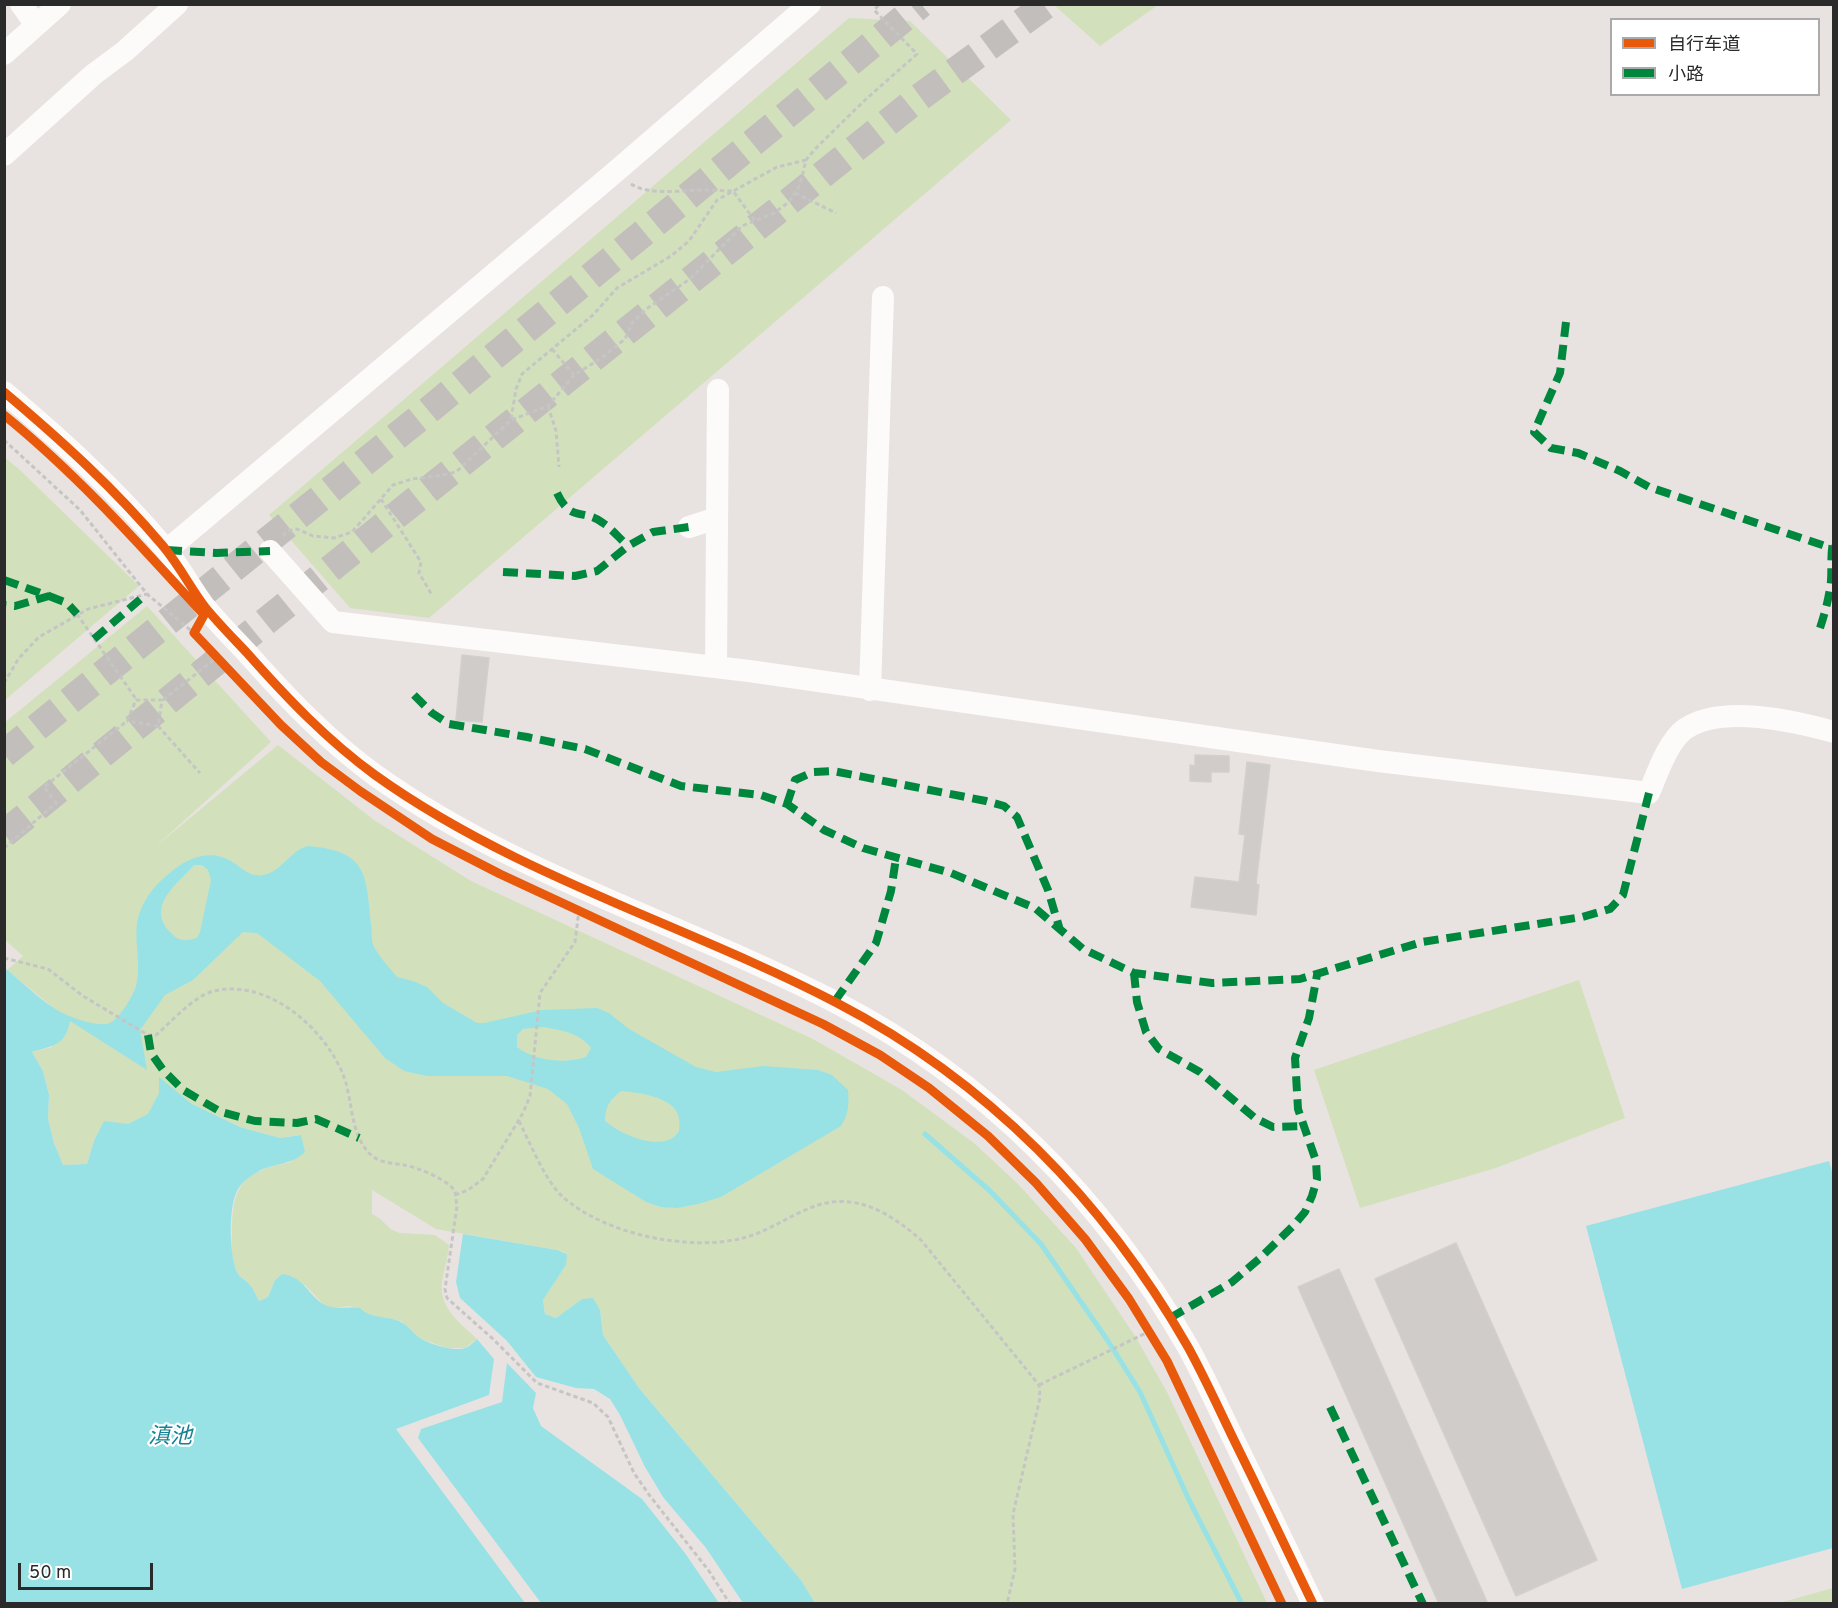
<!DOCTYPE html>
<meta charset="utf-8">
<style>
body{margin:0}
#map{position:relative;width:1838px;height:1608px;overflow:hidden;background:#e8e3e0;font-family:Overpass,"Noto Sans SC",sans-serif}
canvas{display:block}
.frame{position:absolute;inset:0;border:6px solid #2a2a2a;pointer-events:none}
.legend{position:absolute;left:1610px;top:18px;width:210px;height:78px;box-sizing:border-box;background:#fff;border:2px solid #aaa;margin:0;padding:8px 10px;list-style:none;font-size:18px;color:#2a2a2a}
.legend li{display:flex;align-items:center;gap:12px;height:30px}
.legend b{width:30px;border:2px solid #aaa}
.scale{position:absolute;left:18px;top:1563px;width:135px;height:27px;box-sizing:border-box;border:3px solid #2a2a2a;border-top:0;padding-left:8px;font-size:18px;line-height:21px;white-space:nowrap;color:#2a2a2a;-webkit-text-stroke:4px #fff;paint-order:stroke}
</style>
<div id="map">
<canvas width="1838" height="1608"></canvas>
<div class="frame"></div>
<ul class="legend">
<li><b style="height:8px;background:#e8590c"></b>自行车道</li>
<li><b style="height:8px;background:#00873e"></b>小路</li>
</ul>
<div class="scale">50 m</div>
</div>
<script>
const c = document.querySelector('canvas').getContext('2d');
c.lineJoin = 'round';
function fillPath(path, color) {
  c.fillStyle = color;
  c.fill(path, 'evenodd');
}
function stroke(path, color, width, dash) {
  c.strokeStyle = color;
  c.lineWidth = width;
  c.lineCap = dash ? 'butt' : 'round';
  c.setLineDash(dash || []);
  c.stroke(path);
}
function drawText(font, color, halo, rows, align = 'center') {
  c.font = font + ' Overpass,"Noto Sans SC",sans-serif';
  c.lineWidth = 4.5;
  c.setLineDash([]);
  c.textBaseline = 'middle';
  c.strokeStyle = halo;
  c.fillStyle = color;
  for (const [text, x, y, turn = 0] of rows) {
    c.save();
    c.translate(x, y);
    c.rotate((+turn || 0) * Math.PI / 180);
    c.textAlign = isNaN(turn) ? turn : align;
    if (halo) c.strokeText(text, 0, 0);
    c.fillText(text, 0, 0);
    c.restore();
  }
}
fillPath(new Path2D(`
 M 1054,5 L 1158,5 L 1100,46 Z
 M 849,18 L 910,21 L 1011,120 L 429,618 L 350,608 L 269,515 Z
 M 4,457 L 19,469 L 139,586 L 5,700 Z
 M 147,606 L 271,742 L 155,847 L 278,745 L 374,820 L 471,881 L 813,1039 L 902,1090 L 974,1143 L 1019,1185 L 1076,1248 L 1135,1336 L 1167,1392 L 1267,1603 L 815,1603 L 801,1580 L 639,1388 L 603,1335 L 600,1310 L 582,1299 L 556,1318 L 545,1314 L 543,1300 L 566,1265 L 566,1253 L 557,1250 L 436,1229 L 372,1190 L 372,1214 L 379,1218 L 392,1230 L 400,1233 L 435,1235 L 449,1245 C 448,1258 444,1270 442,1282 C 439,1308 460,1323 477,1339 L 465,1348 L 447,1348 L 421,1339 L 401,1321 L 384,1317 L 375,1317 L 350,1306 L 332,1308 L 324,1305 L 306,1286 L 282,1274 L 275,1280 L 268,1297 L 259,1301 C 256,1296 254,1289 250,1285 C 246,1280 239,1277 237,1272 C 231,1260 231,1248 232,1235 C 232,1184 242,1172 291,1162 L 300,1135 L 280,1138 L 240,1127 L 192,1104 L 159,1078 L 159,1093 L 149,1114 L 94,1141 L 87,1164 L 63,1165 L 54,1143 L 48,1119 L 49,1095 L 43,1071 L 32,1052 L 52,1047 L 56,1010 L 7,970 L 23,956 L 5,940 L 4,723 Z
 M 1579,980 L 1625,1118 L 1496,1168 L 1360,1208 L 1314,1070 Z
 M 1833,1588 L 1833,1603 L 1779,1603 Z`), '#d2e1bb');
fillPath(new Path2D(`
 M 308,846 C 367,851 366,873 371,924 C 372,931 371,941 374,947 C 380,958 390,968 397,977 L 413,981 L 427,987 L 443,1003 L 477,1023 L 484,1023 L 542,1010 L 597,1008 L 609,1013 L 629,1029 L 696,1067 L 716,1072 L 763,1066 L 818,1070 L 832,1075 L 848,1090 C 849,1104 849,1114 841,1126 L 721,1197 L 698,1204 L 677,1208 L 661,1207 L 646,1202 L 593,1169 L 579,1128 L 567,1104 L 548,1089 L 507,1076 L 427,1076 L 404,1071 L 385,1058 L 320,981 L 257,933 L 243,932 L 193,980 L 165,995 L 140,1030 L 147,1070 L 70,1021 C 65,1046 54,1045 32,1052 L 43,1071 L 49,1095 L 48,1119 L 54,1143 L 63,1165 L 87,1164 L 94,1141 L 104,1121 L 128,1124 L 148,1114 L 159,1093 L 159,1077 L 192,1104 L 240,1127 L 280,1138 L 301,1135 L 305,1152 C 292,1165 275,1163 259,1171 C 251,1176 243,1181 238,1189 C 228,1205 229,1255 237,1272 C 239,1277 246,1280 250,1285 C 254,1289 256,1296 259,1301 L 268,1297 L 275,1280 L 282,1274 C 305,1277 308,1296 325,1305 C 335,1310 349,1306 360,1308 C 371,1319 384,1315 399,1321 C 407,1324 413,1333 420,1338 C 429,1344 455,1352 465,1348 C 469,1347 474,1342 477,1339 L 494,1359 L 489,1395 L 396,1429 L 525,1603 L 5,1603 L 5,968 C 21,981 37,997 54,1008 C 64,1016 98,1028 110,1023 C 120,1018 133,996 136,986 C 142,966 133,938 138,918 C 143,898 157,883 172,871 C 189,857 211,849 231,861 C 241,867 250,878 263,875 C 282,872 290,850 308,846 ZM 194,865 L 202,865 L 208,870 L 211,880 L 200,932 L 197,938 C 186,941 179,942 171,933 C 144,906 179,883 194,865 ZM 543,1027 C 561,1030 580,1033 591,1048 L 586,1057 C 565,1064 535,1061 517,1047 L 517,1035 L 523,1029 ZM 621,1091 C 637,1092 663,1096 674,1108 C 680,1115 680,1123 679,1131 C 676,1135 673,1139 668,1140 C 650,1147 619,1133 605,1121 C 605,1106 610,1100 621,1091 Z
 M 1829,1161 L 1834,1179 L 1833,1548 L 1682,1589 L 1586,1226 Z
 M 463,1234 L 557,1250 L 567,1254 L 566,1265 L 543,1300 L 545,1314 L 556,1318 L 582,1299 L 593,1298 L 600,1310 L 603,1335 L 639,1388 L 801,1580 L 815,1603 L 743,1603 L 706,1548 L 663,1497 L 645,1467 L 620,1415 L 610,1399 L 594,1389 L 576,1388 L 536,1377 L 507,1341 L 460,1298 L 456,1282 Z
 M 507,1363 L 536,1393 L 533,1408 L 541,1426 L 642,1499 L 685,1553 L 719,1603 L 541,1603 L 418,1438 L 421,1429 L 502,1402 Z`), '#98e2e6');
stroke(new Path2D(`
 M 925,1134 L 989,1190 L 1041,1244 L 1108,1341 L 1140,1392 L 1189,1500 L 1242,1604`), '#98e2e6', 5);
const building = new Path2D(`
 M 462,655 L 489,658 L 482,722 L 456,720 Z
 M 1195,755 L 1229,756 L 1229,772 L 1211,772 L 1211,782 L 1190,781 L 1190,765 L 1195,766 Z
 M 1247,762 L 1270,765 L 1256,884 L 1259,885 L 1256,915 L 1191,907 L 1195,877 L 1239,882 L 1245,835 L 1239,834 Z
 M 1456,1243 L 1597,1560 L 1516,1596 L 1375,1279 Z
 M 1339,1269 L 1488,1604 L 1439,1604 L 1298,1287 Z`);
fillPath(building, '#cfccc9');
stroke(building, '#d3cfcc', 1.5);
stroke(new Path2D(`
 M 4,754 L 418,419 L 921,4
 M 4,834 L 398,514 L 916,100 L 1047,4`), '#c2bebc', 28, [28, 14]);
stroke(new Path2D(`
 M 631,184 C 649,196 684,190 705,190 C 714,190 724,191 733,191 L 755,221
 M 795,193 L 836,213
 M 552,349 L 574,375
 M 548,406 L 556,431 L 559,467
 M 511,419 L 516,389 L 522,374 L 593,315 L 617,288 L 671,256 L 689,241 L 717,200 L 777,167 L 806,160
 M 4,440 L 80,510 L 147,594 L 194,633
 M 381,499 L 421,562 L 419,573 L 432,595
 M 283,536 L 287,531 L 297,529 L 313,536 L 334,538 L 352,532 L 393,485 L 412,479 L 437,476 L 456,472 L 511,420 L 548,406 L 574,375 L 600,359 L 625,339 L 632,323 L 645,310 L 690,279 L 742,226 L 774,213 L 789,202 L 800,185 L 806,160 L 815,149 L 865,100 L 917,54 L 874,10 L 880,4
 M 77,614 L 136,699
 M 4,683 L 19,658 L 39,637 L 88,609 L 147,594
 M 163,700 L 221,654
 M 158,726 L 200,773
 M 4,848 L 56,803 L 44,787 L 127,721 L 136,700 L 162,700 L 158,726 L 127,721
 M 4,958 L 48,969 L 83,996 L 148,1035 L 156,1035 C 171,1022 195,995 214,991 C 268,978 326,1029 344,1077 C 353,1102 350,1134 370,1154 C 379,1163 392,1163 404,1165 C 416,1167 450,1180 455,1192 C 456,1196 456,1202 457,1206 L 445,1289 L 447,1298 L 493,1339 L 537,1383 L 593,1403 L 608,1417 L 634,1473 L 650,1496 L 709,1571 L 730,1604
 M 519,1121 C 529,1141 546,1182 562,1196 C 603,1234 689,1252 743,1238 C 767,1232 787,1217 810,1208 C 853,1190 889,1212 921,1240 L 1039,1385 L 1040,1398 L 1013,1514 L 1015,1569 L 1007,1604
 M 455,1195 L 468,1190 L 483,1179 L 523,1113 L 530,1096 L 540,993 L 575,942 L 579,910
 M 1039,1385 L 1148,1332`), '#c6c5c5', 3, [4.5, 3]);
stroke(new Path2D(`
 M 21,4 L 36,25
 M 4,54 L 60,4
 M 4,155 L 94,74 L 125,51 L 177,4
 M 4,392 C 61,440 115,489 163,546 C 179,565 190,587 205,607 C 218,623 234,639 248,654 C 287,698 327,740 375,775 C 516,876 685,924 837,1003 C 987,1081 1104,1200 1188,1347 C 1204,1376 1218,1407 1233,1438 C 1260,1493 1286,1548 1313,1604
 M 689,527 L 717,518
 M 167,550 L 614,173 L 810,4
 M 270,551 L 333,622 L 749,671 L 1378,761 L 1649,793 C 1657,774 1668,741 1685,729 C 1722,704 1794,721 1834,732
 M 716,667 L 718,390
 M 870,690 L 883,297`), '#fcfbfa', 22);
stroke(new Path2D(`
 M 1566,322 L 1560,373 L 1534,432 L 1551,448 L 1578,453 L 1620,471 L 1649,487 L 1831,548
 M 557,493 C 571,523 583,508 603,523 C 612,529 620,539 628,546
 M 167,550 L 216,553 L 270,551
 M 503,572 L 575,576 L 597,571 L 628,546 L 653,532 L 689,527
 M 4,580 L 49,596 L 15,606 L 4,605
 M 49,596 L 67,603 L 77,614
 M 1820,628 C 1825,613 1829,598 1831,581 C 1832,566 1830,553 1834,538
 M 94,639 L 144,596
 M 414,695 L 432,713 L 449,724 L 527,737 L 585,749 L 681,786 L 761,795 L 787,804 L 824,830 L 863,848 L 951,873 L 1035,908 L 1083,949 L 1134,973 L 1212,983 L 1300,979 L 1422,942 L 1582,917 L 1610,909 L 1623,895 L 1649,793
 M 787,804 L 795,780 L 813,772 L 833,771 L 986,801 L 1004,806 L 1017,817 L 1048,890 L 1060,930
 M 1134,973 L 1137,1002 L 1146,1032 L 1159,1049 L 1200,1072 L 1255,1118 L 1273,1127 L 1304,1126
 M 835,1001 L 876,943 L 891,891 L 896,858
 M 148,1035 L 151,1053 L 163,1070 L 183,1090 L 221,1112 L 255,1121 L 297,1123 L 316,1119 L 359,1138
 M 1170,1318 L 1232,1282 L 1259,1259 L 1294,1225 L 1305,1212 L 1312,1196 L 1317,1179 L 1316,1161 L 1298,1109 L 1295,1058 L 1309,1018 L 1317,975
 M 1330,1407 L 1423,1604`), '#00873e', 8, [15, 8]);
stroke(new Path2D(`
 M 4,392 C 61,440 115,489 163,546 C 179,565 190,587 205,607 C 218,623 234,639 248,654 C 287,698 327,740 375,775 C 516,876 685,924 837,1003 C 987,1081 1104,1200 1188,1347 C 1204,1376 1218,1407 1233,1438 C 1260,1493 1286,1548 1313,1604
 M 4,415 C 78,475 140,545 204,615 L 194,633 L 281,725 L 321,762 L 360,791 L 432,839 L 500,874 L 823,1024 L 880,1055 L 929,1088 L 988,1136 L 1036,1183 L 1085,1239 L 1129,1299 L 1167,1361 L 1282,1604`), '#e8590c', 9);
drawText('italic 22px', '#148294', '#fff', [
 ["滇池",170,1439]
]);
</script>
